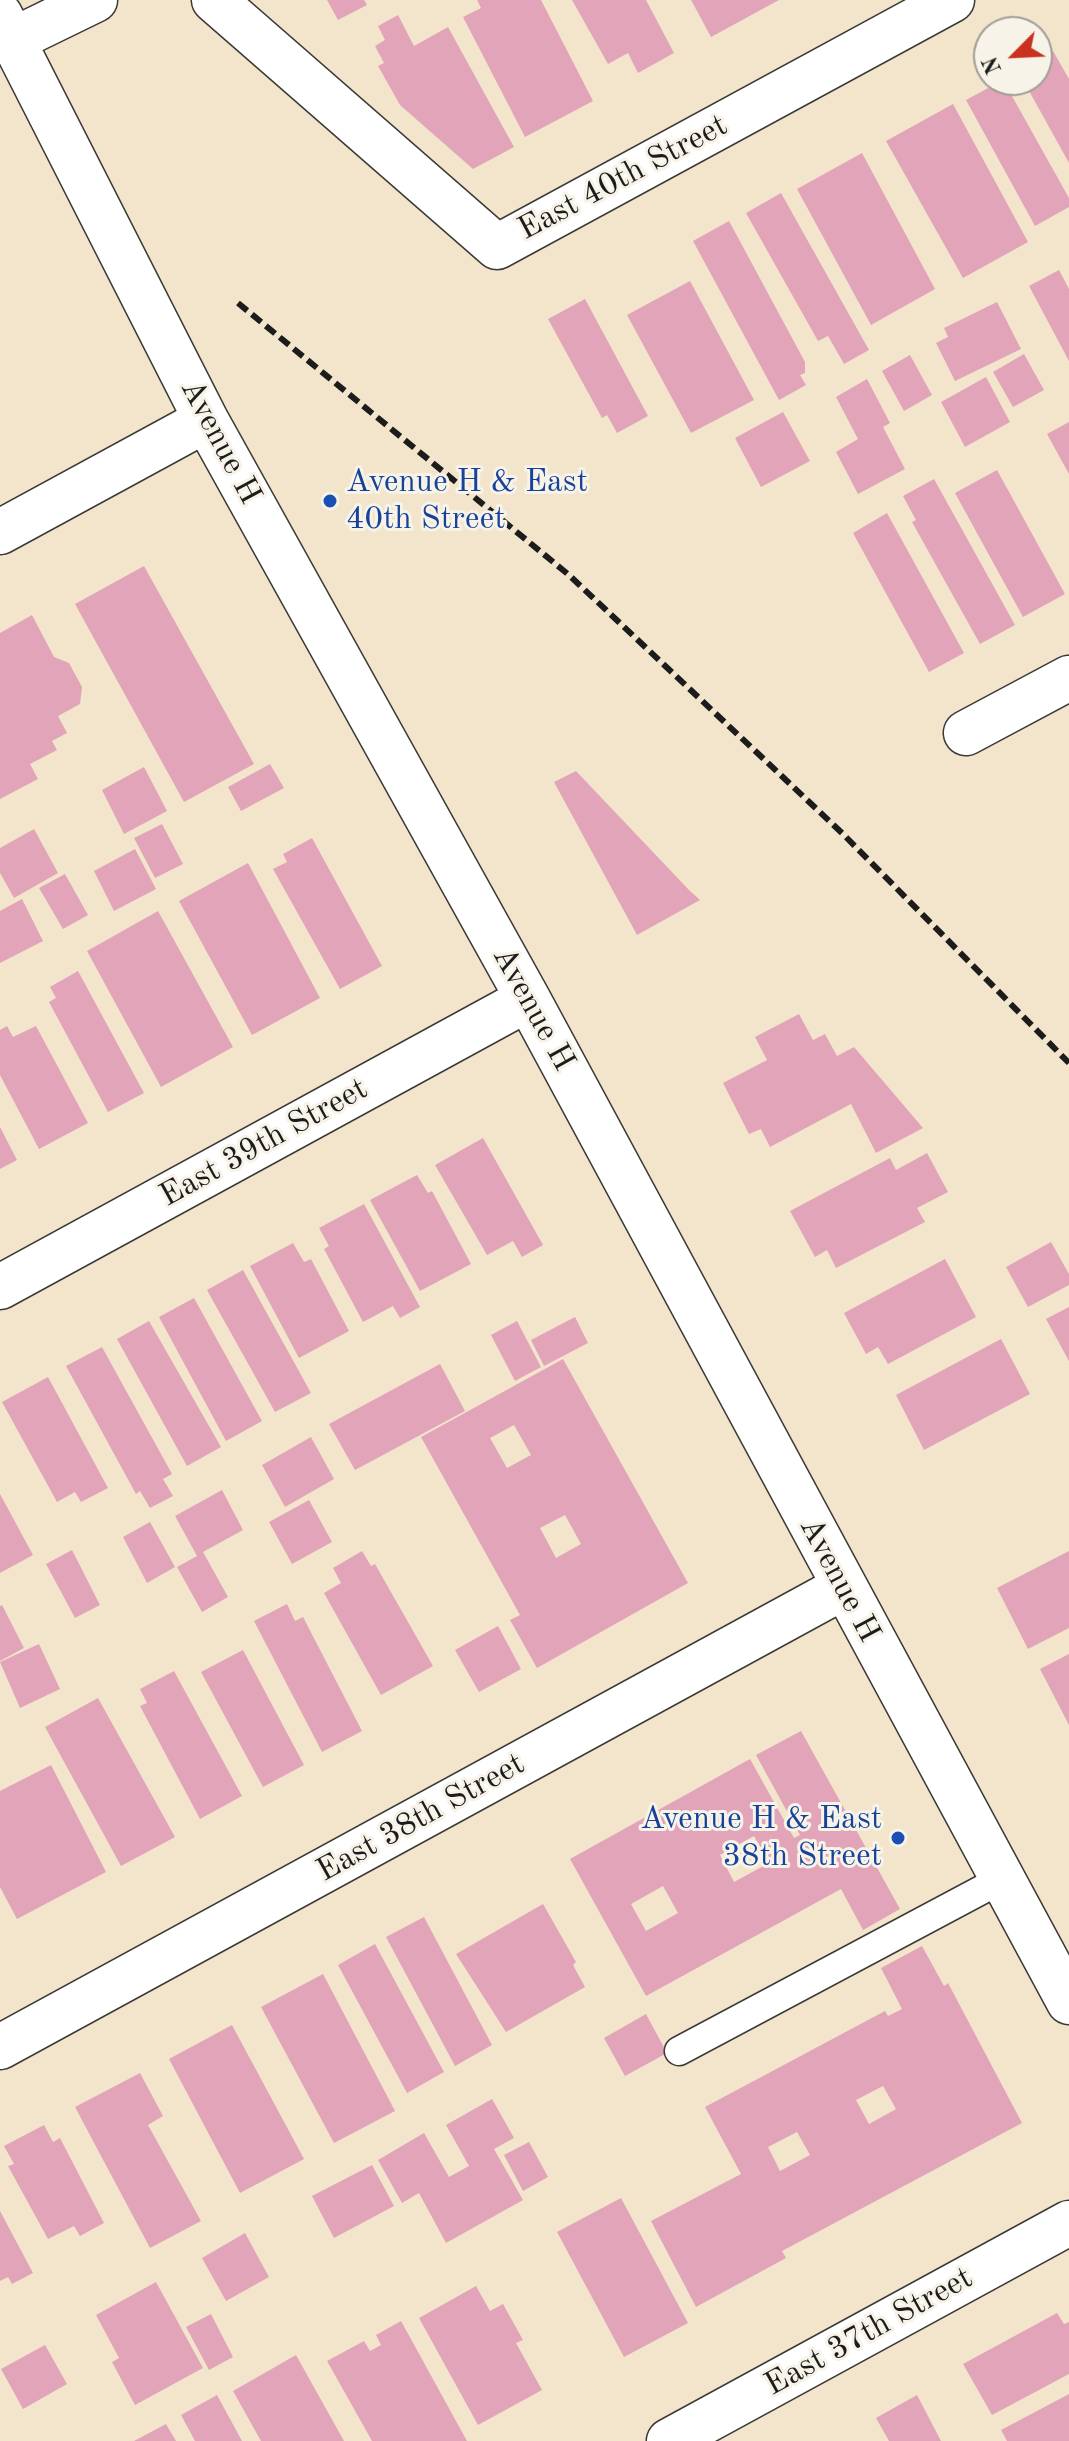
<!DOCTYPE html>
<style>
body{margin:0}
#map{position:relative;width:1069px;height:2441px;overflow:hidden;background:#f2e5cc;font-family:"Old Standard TT",serif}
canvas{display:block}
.north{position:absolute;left:973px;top:16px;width:80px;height:80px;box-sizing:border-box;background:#f7f3e8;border:2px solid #9f9d96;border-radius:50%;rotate:246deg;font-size:22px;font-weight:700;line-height:32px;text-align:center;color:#1c1c1c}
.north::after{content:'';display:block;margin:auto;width:28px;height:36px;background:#c8321e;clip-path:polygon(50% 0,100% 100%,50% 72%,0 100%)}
</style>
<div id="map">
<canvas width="1069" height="2441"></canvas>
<div class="north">N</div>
</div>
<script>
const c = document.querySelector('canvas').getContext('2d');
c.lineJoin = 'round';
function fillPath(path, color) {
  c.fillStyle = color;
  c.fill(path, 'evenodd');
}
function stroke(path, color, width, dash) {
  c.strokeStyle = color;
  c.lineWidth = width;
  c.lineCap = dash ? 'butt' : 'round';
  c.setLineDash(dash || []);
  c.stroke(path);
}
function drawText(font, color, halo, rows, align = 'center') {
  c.font = font + ' "Old Standard TT",serif';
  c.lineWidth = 6;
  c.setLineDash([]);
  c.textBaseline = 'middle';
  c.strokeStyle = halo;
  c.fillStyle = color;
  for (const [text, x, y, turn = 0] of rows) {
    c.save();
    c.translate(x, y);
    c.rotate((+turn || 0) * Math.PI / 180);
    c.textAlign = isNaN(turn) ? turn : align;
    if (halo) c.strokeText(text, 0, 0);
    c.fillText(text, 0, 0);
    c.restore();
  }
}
fillPath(new Path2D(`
 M 327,0 L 364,0 L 367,5 L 338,20 Z
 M 477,0 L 541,0 L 593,101 L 525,137 L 463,17 L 481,8 Z
 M 572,0 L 646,0 L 674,53 L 638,73 L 628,53 L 608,64 Z
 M 691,0 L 779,0 L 711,37 Z
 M 398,15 L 414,46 L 448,27 L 514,147 L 473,169 L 400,105 L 378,66 L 384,63 L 375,46 L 385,40 L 378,26 Z
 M 1053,51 L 1069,79 L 1069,163 L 1023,80 L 1037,80 L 1037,60 Z
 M 1003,80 L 1069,198 L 1069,207 L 1035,226 L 966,100 Z
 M 953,104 L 1028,242 L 963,278 L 886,141 Z
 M 862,153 L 935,289 L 871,325 L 797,189 Z
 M 781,193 L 869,350 L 844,364 L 828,336 L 818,341 L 746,213 Z
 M 729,221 L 805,362 L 805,373 L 800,375 L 806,385 L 779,400 L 693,241 Z
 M 1059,270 L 1069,289 L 1069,361 L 1029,286 Z
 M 690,281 L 754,400 L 691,433 L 627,315 Z
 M 585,299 L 648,416 L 617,433 L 607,415 L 602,418 L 548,319 Z
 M 997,302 L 1021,349 L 955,381 L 936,343 L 948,337 L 944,328 Z
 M 1024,354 L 1044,390 L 1013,407 L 993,372 Z
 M 910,355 L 932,395 L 904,411 L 882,371 Z
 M 986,377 L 1010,422 L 965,447 L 941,402 Z
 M 867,379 L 890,423 L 883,427 L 905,469 L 858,494 L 836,452 L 858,439 L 836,397 Z
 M 783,412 L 810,461 L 761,487 L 735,438 Z
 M 1069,422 L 1069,474 L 1047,434 Z
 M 997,470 L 1065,594 L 1023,617 L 955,493 Z
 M 934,479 L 1015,625 L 980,644 L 912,522 L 916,520 L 903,496 Z
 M 887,513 L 964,653 L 929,672 L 853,533 Z
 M 144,566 L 254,764 L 184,802 L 75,604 Z
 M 32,615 L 54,657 L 69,663 L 82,687 L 80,704 L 58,716 L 67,733 L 52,741 L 57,750 L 30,764 L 38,779 L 0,799 L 0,633 Z
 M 270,764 L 284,788 L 241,811 L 228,787 Z
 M 144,767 L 167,811 L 124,834 L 102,790 Z
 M 576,771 L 689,890 L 700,900 L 637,935 L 554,782 Z
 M 162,824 L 183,864 L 155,878 L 134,838 Z
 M 34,829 L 58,873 L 14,898 L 0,873 L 0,848 Z
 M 312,838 L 382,966 L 340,989 L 273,869 L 287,862 L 283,854 Z
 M 135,849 L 156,889 L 114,911 L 94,871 Z
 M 248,863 L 320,998 L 252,1035 L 179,901 Z
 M 65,874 L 88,915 L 63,929 L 39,888 Z
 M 22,899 L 43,941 L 0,963 L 0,911 Z
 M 158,911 L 233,1047 L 161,1087 L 87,951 Z
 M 78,971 L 144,1093 L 108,1112 L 49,1002 L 56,998 L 50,987 Z
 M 799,1014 L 813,1040 L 825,1034 L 837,1056 L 854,1047 L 923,1128 L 876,1153 L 851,1104 L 770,1147 L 761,1129 L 749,1134 L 723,1083 L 767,1060 L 755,1037 Z
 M 7,1026 L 13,1037 L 36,1026 L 88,1123 L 39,1149 L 0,1075 L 0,1030 Z
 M 0,1127 L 17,1160 L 0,1169 Z
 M 483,1138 L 543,1245 L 522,1257 L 513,1241 L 487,1255 L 435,1165 Z
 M 927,1153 L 948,1192 L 917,1208 L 925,1222 L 836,1268 L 827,1250 L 815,1257 L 790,1211 L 890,1158 L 896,1170 Z
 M 417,1175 L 428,1193 L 432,1191 L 471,1264 L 420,1291 L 370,1200 Z
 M 364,1204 L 420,1307 L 400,1318 L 393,1306 L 363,1322 L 324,1249 L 329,1246 L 319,1228 Z
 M 1051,1242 L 1069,1274 L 1069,1285 L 1028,1307 L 1006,1267 Z
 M 293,1243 L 304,1262 L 311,1259 L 349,1331 L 299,1358 L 250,1266 Z
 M 945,1259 L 976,1317 L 888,1364 L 878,1347 L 866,1354 L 844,1313 Z
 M 243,1270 L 311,1393 L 275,1412 L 207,1290 Z
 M 194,1298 L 262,1421 L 226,1441 L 159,1317 Z
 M 1069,1307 L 1069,1361 L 1046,1319 Z
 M 575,1317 L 588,1343 L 544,1366 L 531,1340 Z
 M 149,1321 L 221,1447 L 187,1466 L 117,1339 Z
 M 517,1321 L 541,1367 L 515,1381 L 491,1335 Z
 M 1001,1339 L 1030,1394 L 924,1450 L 896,1395 Z
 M 102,1347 L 172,1474 L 163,1479 L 173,1496 L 150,1508 L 140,1491 L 136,1494 L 66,1366 Z
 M 563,1359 L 688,1583 L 537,1668 L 510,1620 L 520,1615 L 421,1437 ZM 514,1425 L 531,1455 L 507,1468 L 490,1438 ZM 565,1515 L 581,1544 L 556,1558 L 540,1528 Z
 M 440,1364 L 465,1411 L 355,1470 L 329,1424 Z
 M 48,1377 L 108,1488 L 81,1502 L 75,1492 L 57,1502 L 2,1402 Z
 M 311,1437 L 334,1479 L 285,1507 L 262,1465 Z
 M 222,1490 L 243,1530 L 203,1552 L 228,1597 L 202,1612 L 177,1567 L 197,1556 L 175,1516 Z
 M 0,1494 L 33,1555 L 0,1573 Z
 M 309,1500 L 332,1542 L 292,1564 L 269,1522 Z
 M 150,1522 L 175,1567 L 147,1583 L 123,1537 Z
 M 72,1550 L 100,1605 L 75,1618 L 46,1564 Z
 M 362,1551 L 371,1566 L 375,1564 L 433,1666 L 381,1695 L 324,1593 L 341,1583 L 333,1568 Z
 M 1069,1551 L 1069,1628 L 1028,1649 L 997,1588 Z
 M 287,1604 L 295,1621 L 303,1617 L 362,1731 L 322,1752 L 254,1621 Z
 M 2,1605 L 24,1648 L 0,1661 L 0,1606 Z
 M 498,1626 L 521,1669 L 479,1692 L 455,1650 Z
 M 39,1644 L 60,1689 L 20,1708 L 0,1662 Z
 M 243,1650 L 304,1765 L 263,1787 L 201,1672 Z
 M 1069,1654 L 1069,1725 L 1040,1669 Z
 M 174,1671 L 242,1796 L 200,1819 L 140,1706 L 147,1703 L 140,1689 Z
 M 98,1698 L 175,1837 L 121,1866 L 45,1727 Z
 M 801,1731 L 900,1909 L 863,1930 L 841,1889 L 646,1996 L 570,1859 L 750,1759 L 794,1838 L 800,1835 L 756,1755 ZM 754,1836 L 769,1863 L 734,1882 L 720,1855 ZM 663,1886 L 678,1913 L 646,1931 L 631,1904 Z
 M 51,1765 L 106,1872 L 17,1919 L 0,1887 L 0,1791 Z
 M 543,1904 L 576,1962 L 573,1965 L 585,1987 L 506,2032 L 456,1954 Z
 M 424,1917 L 492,2045 L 455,2066 L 386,1937 Z
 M 375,1944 L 444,2072 L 407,2093 L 338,1965 Z
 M 922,1946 L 944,1986 L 948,1983 L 1022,2123 L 782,2251 L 786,2258 L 696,2307 L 651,2221 L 741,2174 L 705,2107 L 885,2011 L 888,2016 L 902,2009 L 881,1968 ZM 883,2086 L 896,2109 L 869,2124 L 856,2100 ZM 797,2132 L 810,2155 L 780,2171 L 768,2147 Z
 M 323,1974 L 395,2111 L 334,2143 L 261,2007 Z
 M 646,2014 L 667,2053 L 625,2076 L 604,2038 Z
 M 232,2025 L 304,2159 L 240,2193 L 169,2059 Z
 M 140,2073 L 163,2116 L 148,2125 L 201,2221 L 150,2248 L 75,2107 Z
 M 492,2099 L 514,2138 L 494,2149 L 523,2200 L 446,2243 L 419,2193 L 402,2203 L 378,2160 L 424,2133 L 449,2177 L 469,2166 L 446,2125 Z
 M 44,2125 L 53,2142 L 60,2138 L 104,2223 L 80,2236 L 74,2226 L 48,2239 L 8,2166 L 14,2164 L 4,2146 Z
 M 529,2142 L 548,2177 L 523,2191 L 504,2155 Z
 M 372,2165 L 394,2206 L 334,2238 L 312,2196 Z
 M 621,2198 L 688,2323 L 624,2357 L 557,2232 Z
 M 0,2211 L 33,2273 L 12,2284 L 8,2277 L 0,2281 Z
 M 245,2233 L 269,2277 L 226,2301 L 202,2258 Z
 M 156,2282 L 203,2368 L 135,2405 L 112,2362 L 119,2358 L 96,2315 Z
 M 476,2286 L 490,2311 L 503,2304 L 523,2340 L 516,2343 L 542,2390 L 478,2425 L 419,2318 Z
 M 1057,2313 L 1064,2324 L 1069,2322 L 1069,2374 L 992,2415 L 963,2364 Z
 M 211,2314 L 233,2357 L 209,2370 L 186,2327 Z
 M 401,2321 L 467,2441 L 372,2441 L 327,2361 L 364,2341 L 370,2351 L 381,2345 L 376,2335 Z
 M 45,2345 L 67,2384 L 23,2409 L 1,2369 Z
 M 296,2355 L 344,2441 L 261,2441 L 233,2391 Z
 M 1069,2394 L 1069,2441 L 1007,2441 L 1001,2430 Z
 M 217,2395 L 242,2441 L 195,2441 L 181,2415 Z
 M 917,2395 L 941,2441 L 889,2441 L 876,2418 Z
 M 166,2424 L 176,2441 L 134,2441 Z`), '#e2a4b9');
const service = new Path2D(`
 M 679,2051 L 1002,1879`);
const minor = new Path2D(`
 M 214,0 L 497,247 L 952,0
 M 0,15 L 206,420 L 528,999 L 1069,2002
 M 13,40 L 95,0
 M 0,532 L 206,420
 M 966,733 L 1069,678
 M 0,1287 L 528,999
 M 0,2047 L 842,1588
 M 669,2441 L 1069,2223`);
stroke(service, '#3c3a36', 31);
stroke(minor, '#3c3a36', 47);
stroke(service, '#fff', 28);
stroke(minor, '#fff', 44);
stroke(new Path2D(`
 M 238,303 L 569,575 L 842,833 L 1069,1063`), '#1c1c1c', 6, [12, 6]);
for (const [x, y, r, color] of [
 [330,501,8,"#1a4fb4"],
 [898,1838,8,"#1a4fb4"]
]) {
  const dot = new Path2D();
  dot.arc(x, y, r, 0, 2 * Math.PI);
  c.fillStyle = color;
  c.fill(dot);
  stroke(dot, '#f7f3e8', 3);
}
drawText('32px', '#1c1c1c', '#f7f3e8', [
 ["East 40th Street",623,178,-28],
 ["Avenue H",220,442,62],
 ["Avenue H",533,1009,61],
 ["East 39th Street",264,1143,-29],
 ["Avenue H",839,1580,62],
 ["East 38th Street",421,1818,-29],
 ["East 37th Street",869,2332,-29]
]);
drawText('32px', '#164399', '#f7f3e8', [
 ["Avenue H & East",346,483],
 ["40th Street",346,520],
 ["Avenue H & East",882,1820,"right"],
 ["38th Street",882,1857,"right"]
], 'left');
</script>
